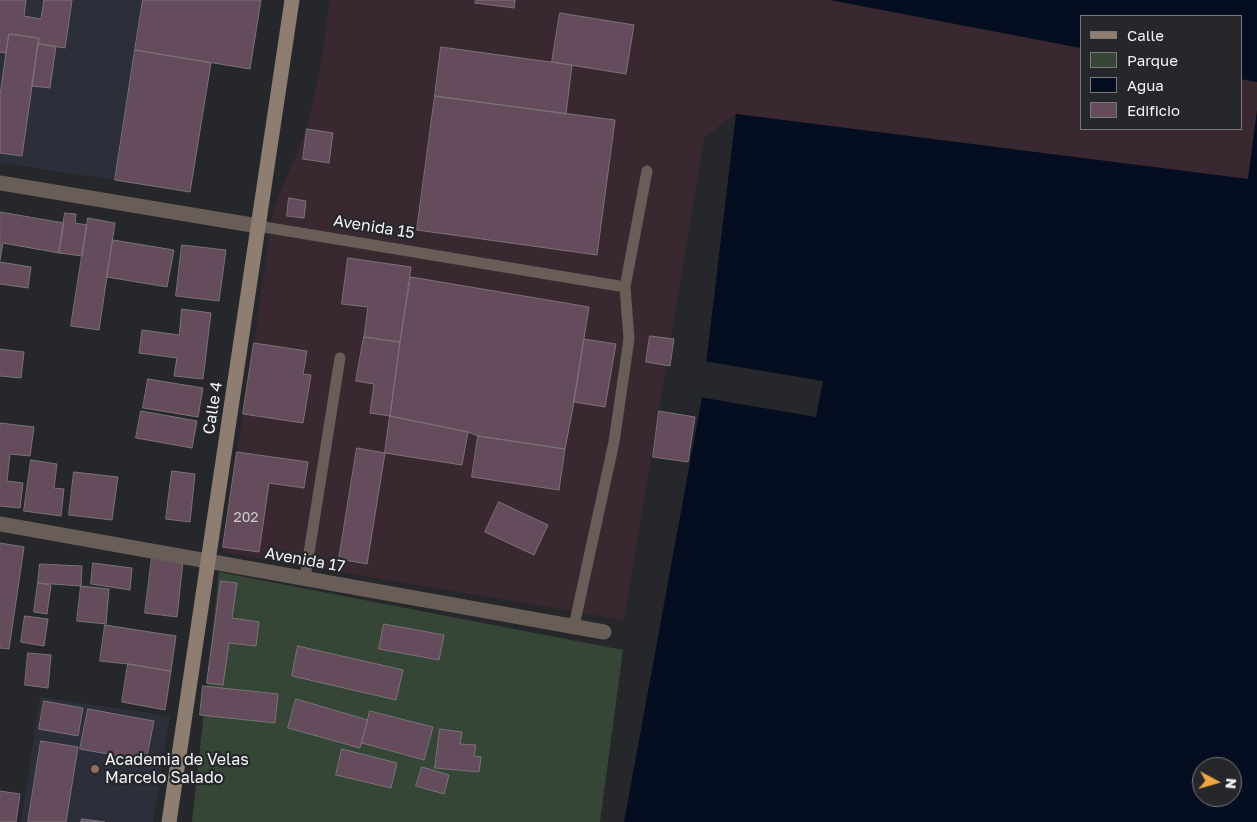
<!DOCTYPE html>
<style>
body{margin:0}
#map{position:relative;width:1257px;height:822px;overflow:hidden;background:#25272b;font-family:"Golos Text",sans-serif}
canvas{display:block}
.legend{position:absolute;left:1080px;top:15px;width:162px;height:115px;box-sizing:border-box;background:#25272b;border:1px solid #77797d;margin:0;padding:6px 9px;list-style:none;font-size:15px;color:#f3f4f7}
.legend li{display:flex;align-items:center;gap:10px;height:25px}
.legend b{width:25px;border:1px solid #77797d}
.north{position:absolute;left:1192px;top:757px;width:50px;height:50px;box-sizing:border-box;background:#25272b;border:1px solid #77797d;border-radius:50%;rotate:96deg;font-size:14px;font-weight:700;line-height:20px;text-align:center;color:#f3f4f7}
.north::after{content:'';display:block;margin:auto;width:18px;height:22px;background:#f0a63e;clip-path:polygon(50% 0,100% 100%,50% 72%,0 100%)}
</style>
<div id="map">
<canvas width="1257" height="822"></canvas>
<ul class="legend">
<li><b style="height:6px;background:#8e7e71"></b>Calle</li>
<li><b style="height:14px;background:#364636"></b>Parque</li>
<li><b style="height:14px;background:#050e20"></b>Agua</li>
<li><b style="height:14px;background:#644c5c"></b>Edificio</li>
</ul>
<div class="north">N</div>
</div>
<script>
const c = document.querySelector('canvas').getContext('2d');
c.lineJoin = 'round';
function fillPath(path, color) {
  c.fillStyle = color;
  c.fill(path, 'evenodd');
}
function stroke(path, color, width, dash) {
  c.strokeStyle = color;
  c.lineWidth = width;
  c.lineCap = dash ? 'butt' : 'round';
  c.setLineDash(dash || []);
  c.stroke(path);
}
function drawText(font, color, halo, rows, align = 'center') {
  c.font = font + ' "Golos Text",sans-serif';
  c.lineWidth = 4.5;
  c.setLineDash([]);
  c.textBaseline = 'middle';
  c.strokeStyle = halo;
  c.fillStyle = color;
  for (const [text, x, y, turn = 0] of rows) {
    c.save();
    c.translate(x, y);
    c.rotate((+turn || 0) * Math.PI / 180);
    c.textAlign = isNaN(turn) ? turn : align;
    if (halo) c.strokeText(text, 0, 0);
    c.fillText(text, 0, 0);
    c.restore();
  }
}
fillPath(new Path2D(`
 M 0,0 L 143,0 L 115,180 L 0,163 Z
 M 40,697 L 170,716 L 153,822 L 21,822 Z`), '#2c2e39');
fillPath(new Path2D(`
 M 330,0 L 830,0 L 1081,48 L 1081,129 L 1241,129 L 1241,79 L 1257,82 L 1257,110 L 1248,179 L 736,114 L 704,137 L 624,620 L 223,552 L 223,547 L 254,343 L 273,210 L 307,129 L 321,63 Z`), '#3a2830');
fillPath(new Path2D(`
 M 219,572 L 623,650 L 600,822 L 192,822 Z`), '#364636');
fillPath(new Path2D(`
 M 830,0 L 1257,0 L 1257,82 L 1241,79 L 1241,16 L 1081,16 L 1081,48 Z
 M 1257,110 L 1257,822 L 624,822 L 702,397 L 736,114 L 1248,179 ZM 1202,767 L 1232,767 L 1232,797 L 1202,797 Z`), '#050e20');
fillPath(new Path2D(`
 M 704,361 L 823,381 L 816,417 L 699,397 Z`), '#25272b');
const building = new Path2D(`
 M 0,0 L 26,0 L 24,16 L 41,19 L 44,0 L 72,0 L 65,48 L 38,44 L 39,38 L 9,34 L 6,53 L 0,52 Z
 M 143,0 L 261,0 L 250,69 L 135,50 Z
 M 476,0 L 515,0 L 514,8 L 475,3 Z
 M 560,13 L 634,25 L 626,74 L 552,62 Z
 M 9,34 L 39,38 L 22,156 L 0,153 L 0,96 Z
 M 38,44 L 56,46 L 50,88 L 32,86 Z
 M 441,47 L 572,65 L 566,114 L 435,96 Z
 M 135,50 L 211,63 L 190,192 L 115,180 Z
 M 435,96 L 615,120 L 597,255 L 417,230 Z
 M 307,129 L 333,133 L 329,163 L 303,159 Z
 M 289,198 L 306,201 L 304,218 L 287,216 Z
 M 0,212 L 64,223 L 59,253 L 3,243 L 0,260 Z
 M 65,213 L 76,214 L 75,223 L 87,225 L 82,256 L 59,253 Z
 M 88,218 L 115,223 L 99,330 L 71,326 Z
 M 113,240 L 174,250 L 167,287 L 107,277 Z
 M 182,245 L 226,250 L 219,301 L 176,296 Z
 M 348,258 L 411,267 L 400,342 L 364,337 L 368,307 L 342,304 Z
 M 0,262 L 31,267 L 28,288 L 0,284 Z
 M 411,277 L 589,307 L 574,402 L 565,449 L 478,436 L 468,432 L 390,416 L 400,342 Z
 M 182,309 L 211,313 L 203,379 L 174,376 L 177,358 L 139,353 L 142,330 L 179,335 Z
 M 650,336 L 674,339 L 670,366 L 646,362 Z
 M 364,337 L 400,342 L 390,416 L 370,413 L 374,384 L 356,381 Z
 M 584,339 L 616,344 L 605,407 L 574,402 Z
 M 254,343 L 307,351 L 303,374 L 311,375 L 303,423 L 243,414 Z
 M 0,349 L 24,352 L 21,378 L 0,376 Z
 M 148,379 L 203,388 L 198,417 L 143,408 Z
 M 141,411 L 197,421 L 192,448 L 136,438 Z
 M 659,411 L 695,417 L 688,462 L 653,457 Z
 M 390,416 L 468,432 L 462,465 L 385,453 Z
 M 0,423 L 34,427 L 30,456 L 10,454 L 7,481 L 23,483 L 20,508 L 0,506 Z
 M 478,436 L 565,449 L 559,490 L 472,477 Z
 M 357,448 L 385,453 L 367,564 L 339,559 Z
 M 237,452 L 308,462 L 304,488 L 269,483 L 259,552 L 223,547 Z
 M 31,460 L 57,464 L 54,488 L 64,489 L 61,516 L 24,511 Z
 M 172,471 L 195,474 L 190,522 L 166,519 Z
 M 74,472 L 118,477 L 112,520 L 69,515 Z
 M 499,502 L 548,525 L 534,555 L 485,532 Z
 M 0,543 L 24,547 L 9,649 L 0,648 Z
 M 152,557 L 183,561 L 177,617 L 145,613 Z
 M 93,563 L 132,568 L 130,590 L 91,584 Z
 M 40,564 L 82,566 L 81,586 L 38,583 Z
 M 221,581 L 237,583 L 232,618 L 259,622 L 256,646 L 229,643 L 223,685 L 207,683 Z
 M 38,583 L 51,585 L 47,614 L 34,612 Z
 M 81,586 L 109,589 L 106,624 L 77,621 Z
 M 25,616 L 48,619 L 44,646 L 21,642 Z
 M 384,624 L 444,635 L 439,660 L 379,649 Z
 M 105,625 L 176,636 L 171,671 L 128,664 L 100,661 Z
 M 298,646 L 403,670 L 396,700 L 292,676 Z
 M 28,653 L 51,655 L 48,688 L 25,685 Z
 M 128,664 L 171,671 L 165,710 L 122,702 Z
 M 203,686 L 278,694 L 275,723 L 200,715 Z
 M 296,699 L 368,720 L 360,748 L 288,728 Z
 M 44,701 L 83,708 L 78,736 L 39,729 Z
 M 88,709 L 154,721 L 146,761 L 80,749 Z
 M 370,711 L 433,727 L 424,760 L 362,743 Z
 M 440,729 L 462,732 L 460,744 L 476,745 L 474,756 L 481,757 L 479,772 L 435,768 Z
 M 41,741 L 78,747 L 66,822 L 28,822 Z
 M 342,749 L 397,763 L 391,788 L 336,775 Z
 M 422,767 L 449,775 L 444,794 L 416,786 Z
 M 0,791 L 20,794 L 16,822 L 0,822 Z
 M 82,819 L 105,822 L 81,822 Z`);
fillPath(building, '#644c5c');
stroke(building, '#797377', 1);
stroke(new Path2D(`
 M 258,226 L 625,287 L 647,171
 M 305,578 L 340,358
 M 574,626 L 614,442 L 629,339 L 625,287`), '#695e57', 11);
stroke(new Path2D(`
 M 0,183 L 258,226
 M 0,524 L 604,632`), '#695e57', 15);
stroke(new Path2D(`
 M 169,822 L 292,0`), '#8e7e71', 15);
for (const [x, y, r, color] of [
 [95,769,5,"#8d6e63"]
]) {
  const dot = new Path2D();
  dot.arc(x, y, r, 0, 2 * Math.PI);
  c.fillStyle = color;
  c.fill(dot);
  stroke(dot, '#25272b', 2);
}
drawText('14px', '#cfcad0', null, [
 ["202",246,518]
]);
drawText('16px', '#f3f4f7', '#25272b', [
 ["Avenida 15",374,227,9],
 ["Calle 4",213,408,-81],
 ["Avenida 17",305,560,10]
]);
drawText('16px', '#f3f4f7', '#25272b', [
 ["Academia de Velas",105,760],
 ["Marcelo Salado",105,778]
], 'left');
</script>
